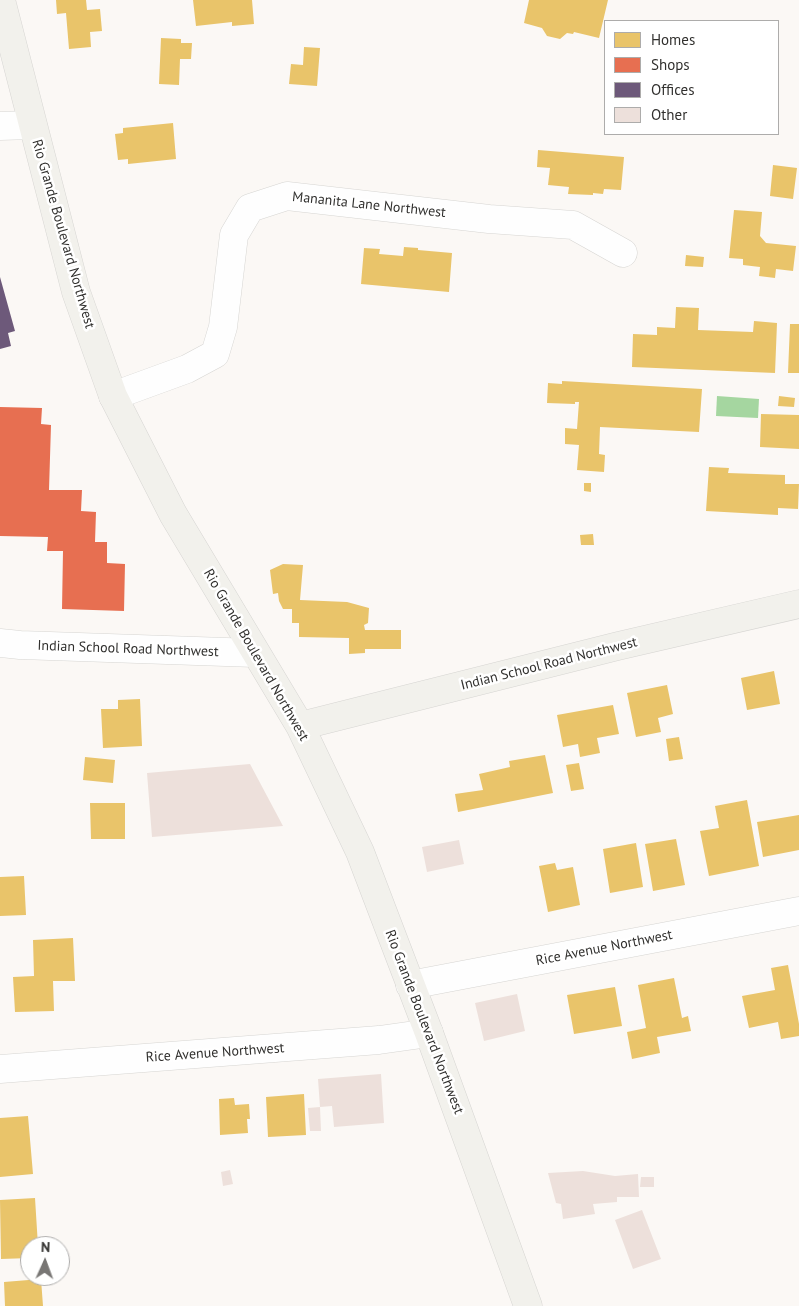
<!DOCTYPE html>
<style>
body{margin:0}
#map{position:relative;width:799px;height:1306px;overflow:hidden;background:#fbf8f5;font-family:"PT Sans",sans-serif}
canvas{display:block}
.legend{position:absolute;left:604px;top:20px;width:175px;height:115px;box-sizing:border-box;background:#fff;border:1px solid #adacab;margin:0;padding:6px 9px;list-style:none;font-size:15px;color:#31302e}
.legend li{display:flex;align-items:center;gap:10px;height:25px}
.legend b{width:25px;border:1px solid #adacab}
.north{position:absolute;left:20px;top:1236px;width:50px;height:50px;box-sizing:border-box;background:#fff;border:1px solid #adacab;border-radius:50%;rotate:2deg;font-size:14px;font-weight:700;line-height:20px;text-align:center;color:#31302e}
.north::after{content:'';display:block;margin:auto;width:18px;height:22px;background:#787674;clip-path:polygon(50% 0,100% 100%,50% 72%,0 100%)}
</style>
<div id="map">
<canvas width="799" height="1306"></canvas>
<ul class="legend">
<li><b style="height:14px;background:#e9c46a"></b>Homes</li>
<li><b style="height:14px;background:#e76f51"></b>Shops</li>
<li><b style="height:14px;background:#6d597a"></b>Offices</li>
<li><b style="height:14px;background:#ede0db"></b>Other</li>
</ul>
<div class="north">N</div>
</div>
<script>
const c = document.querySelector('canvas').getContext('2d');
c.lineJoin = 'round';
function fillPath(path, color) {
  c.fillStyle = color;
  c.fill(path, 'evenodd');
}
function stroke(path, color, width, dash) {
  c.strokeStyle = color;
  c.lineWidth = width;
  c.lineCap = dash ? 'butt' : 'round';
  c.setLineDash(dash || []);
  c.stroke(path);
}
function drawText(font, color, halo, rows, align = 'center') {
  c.font = font + ' "PT Sans",sans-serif';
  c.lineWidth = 5;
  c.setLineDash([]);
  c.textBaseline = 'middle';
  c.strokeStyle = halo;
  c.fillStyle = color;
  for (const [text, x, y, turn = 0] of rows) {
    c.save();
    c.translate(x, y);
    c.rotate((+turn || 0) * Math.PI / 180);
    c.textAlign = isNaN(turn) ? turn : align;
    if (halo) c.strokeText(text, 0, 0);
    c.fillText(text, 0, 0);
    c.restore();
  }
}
fillPath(new Path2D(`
 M 717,396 L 759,399 L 758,418 L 716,416 Z`), '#a5d6a0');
fillPath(new Path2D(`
 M 56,0 L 86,0 L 87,10 L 100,9 L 102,31 L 90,32 L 91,47 L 69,49 L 66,13 L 57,14 Z
 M 193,0 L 252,0 L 254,24 L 232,26 L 232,22 L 196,26 Z
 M 529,0 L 608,0 L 599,38 L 574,32 L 573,34 L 567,33 L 560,39 L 547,36 L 542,28 L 524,23 Z
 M 161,38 L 181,39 L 181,43 L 192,43 L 191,59 L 180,59 L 179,85 L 159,84 Z
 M 304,47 L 320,48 L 317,86 L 289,84 L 291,64 L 303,65 Z
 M 173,123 L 176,159 L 128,164 L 128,159 L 118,160 L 115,134 L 123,133 L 123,128 Z
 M 538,150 L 624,157 L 621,190 L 604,189 L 603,194 L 593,193 L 593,195 L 568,194 L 569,187 L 548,185 L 550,168 L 537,167 Z
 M 773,165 L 797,168 L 793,199 L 770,196 Z
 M 734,210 L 762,212 L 760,236 L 766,243 L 796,246 L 793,271 L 776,269 L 775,278 L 759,276 L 760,267 L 743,265 L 743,259 L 729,258 Z
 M 404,247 L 418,248 L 418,250 L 452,253 L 449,292 L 361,284 L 364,248 L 380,249 L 379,254 L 403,256 Z
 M 686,255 L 704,257 L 703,267 L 685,266 Z
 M 676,307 L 699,308 L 698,330 L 753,332 L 754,321 L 777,323 L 775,373 L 632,367 L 633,334 L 657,335 L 657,327 L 675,328 Z
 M 790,324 L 799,324 L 799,373 L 788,373 Z
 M 562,381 L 702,389 L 699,432 L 600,427 L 599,454 L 605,455 L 604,472 L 577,470 L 579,445 L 565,444 L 565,428 L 577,429 L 579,402 L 575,402 L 575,404 L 547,403 L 548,383 L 562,384 Z
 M 779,396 L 795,398 L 794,407 L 778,406 Z
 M 761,414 L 799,415 L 799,449 L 760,447 Z
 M 709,467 L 729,468 L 728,473 L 785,475 L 785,484 L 799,484 L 798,509 L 778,508 L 778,515 L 706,511 Z
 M 584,483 L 591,483 L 591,492 L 584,491 Z
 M 593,534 L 594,545 L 581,545 L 580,535 Z
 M 283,564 L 303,565 L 300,600 L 347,602 L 369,608 L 368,623 L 364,625 L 365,630 L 401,630 L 401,649 L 365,649 L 365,653 L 349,654 L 349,638 L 299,637 L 299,623 L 292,623 L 292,609 L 283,609 L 279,601 L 278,593 L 273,594 L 270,570 Z
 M 774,671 L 780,704 L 747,710 L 741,678 Z
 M 667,685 L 673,714 L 658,718 L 661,732 L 636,737 L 627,693 Z
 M 140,699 L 142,746 L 103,748 L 101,709 L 118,709 L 118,700 Z
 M 613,705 L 619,734 L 597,738 L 600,753 L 580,757 L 578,744 L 563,747 L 557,715 Z
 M 679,737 L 683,759 L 669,761 L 666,739 Z
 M 545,755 L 553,793 L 458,812 L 455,794 L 483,790 L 479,774 L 510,767 L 509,761 Z
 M 85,757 L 115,760 L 113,783 L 83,780 Z
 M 579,763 L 584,789 L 571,791 L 566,765 Z
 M 747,800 L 759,866 L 709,876 L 700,831 L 719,828 L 715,806 Z
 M 90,803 L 125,803 L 125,839 L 91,839 Z
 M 799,815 L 799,850 L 763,857 L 757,822 Z
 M 676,839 L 685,885 L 653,891 L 645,844 Z
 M 636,843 L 643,887 L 610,893 L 603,849 Z
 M 555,863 L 557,870 L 573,867 L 580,905 L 548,912 L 539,866 Z
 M 24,876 L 26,915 L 0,916 L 0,877 Z
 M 73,938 L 75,981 L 53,981 L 54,1011 L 15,1012 L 13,977 L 34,976 L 33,940 Z
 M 788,965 L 799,1024 L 799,1036 L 781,1039 L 778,1022 L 749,1028 L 742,996 L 775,990 L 771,968 Z
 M 674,978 L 682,1018 L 688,1016 L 691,1031 L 657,1037 L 660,1053 L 632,1059 L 627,1032 L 646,1028 L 638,985 Z
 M 615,987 L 622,1026 L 574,1034 L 567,995 Z
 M 304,1094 L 306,1135 L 268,1137 L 266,1097 Z
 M 234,1098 L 235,1105 L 249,1104 L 250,1119 L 247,1119 L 248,1133 L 220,1135 L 219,1099 Z
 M 28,1116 L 33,1174 L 0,1177 L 0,1118 Z
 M 35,1198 L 38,1246 L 30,1246 L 30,1258 L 1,1259 L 0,1200 Z
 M 41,1279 L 43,1306 L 5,1306 L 4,1282 Z`), '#e9c46a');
fillPath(new Path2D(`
 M 0,407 L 42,408 L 41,424 L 51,425 L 49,490 L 82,490 L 81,511 L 96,512 L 95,542 L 107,542 L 107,563 L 125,564 L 124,611 L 62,609 L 63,551 L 47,551 L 48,537 L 0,536 Z`), '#e76f51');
fillPath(new Path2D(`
 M 0,277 L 15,331 L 8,333 L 11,346 L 0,349 Z`), '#6d597a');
fillPath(new Path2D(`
 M 250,764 L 283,826 L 152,837 L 147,773 Z
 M 459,840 L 464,864 L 427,872 L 422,847 Z
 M 517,994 L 525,1031 L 484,1041 L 475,1003 Z
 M 381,1074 L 384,1123 L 334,1127 L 332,1106 L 320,1107 L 318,1079 Z
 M 320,1107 L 321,1131 L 310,1131 L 308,1108 Z
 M 230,1170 L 233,1184 L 223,1186 L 221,1172 Z
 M 583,1171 L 615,1176 L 638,1174 L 639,1197 L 617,1197 L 617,1202 L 593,1204 L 595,1214 L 563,1219 L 561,1204 L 556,1203 L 548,1173 Z
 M 641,1177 L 654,1177 L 654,1187 L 640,1187 Z
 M 642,1210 L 661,1259 L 633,1269 L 615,1220 Z`), '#ede0db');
const minor = new Path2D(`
 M 113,396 L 187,369 L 215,354 L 223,327 L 234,235 L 250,208 L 287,196 L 489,219 L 573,225 L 623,253
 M 0,643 L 20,645 L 255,653
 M 410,985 L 799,911
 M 0,1069 L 379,1040 L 429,1033`);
const tertiary = new Path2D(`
 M 0,126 L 32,125`);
const secondary = new Path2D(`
 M 1,0 L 76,292 L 113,396 L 173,514 L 300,726 L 360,852 L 429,1033 L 528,1306
 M 300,726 L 618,646 L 799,604`);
stroke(minor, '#d6d5d2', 29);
stroke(tertiary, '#d6d5d2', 29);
stroke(secondary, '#d6d5d2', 29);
stroke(minor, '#fefefe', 28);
stroke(tertiary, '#fefefe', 28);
stroke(secondary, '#f2f1ec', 28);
drawText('14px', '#31302e', '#fff', [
 ["Mananita Lane Northwest",369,205,6],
 ["Rio Grande Boulevard Northwest",63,234,74],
 ["Indian School Road Northwest",128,649,2],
 ["Rio Grande Boulevard Northwest",256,655,60],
 ["Indian School Road Northwest",549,664,-14],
 ["Rice Avenue Northwest",604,948,-11],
 ["Rio Grande Boulevard Northwest",424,1022,69],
 ["Rice Avenue Northwest",215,1053,-4]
]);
</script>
